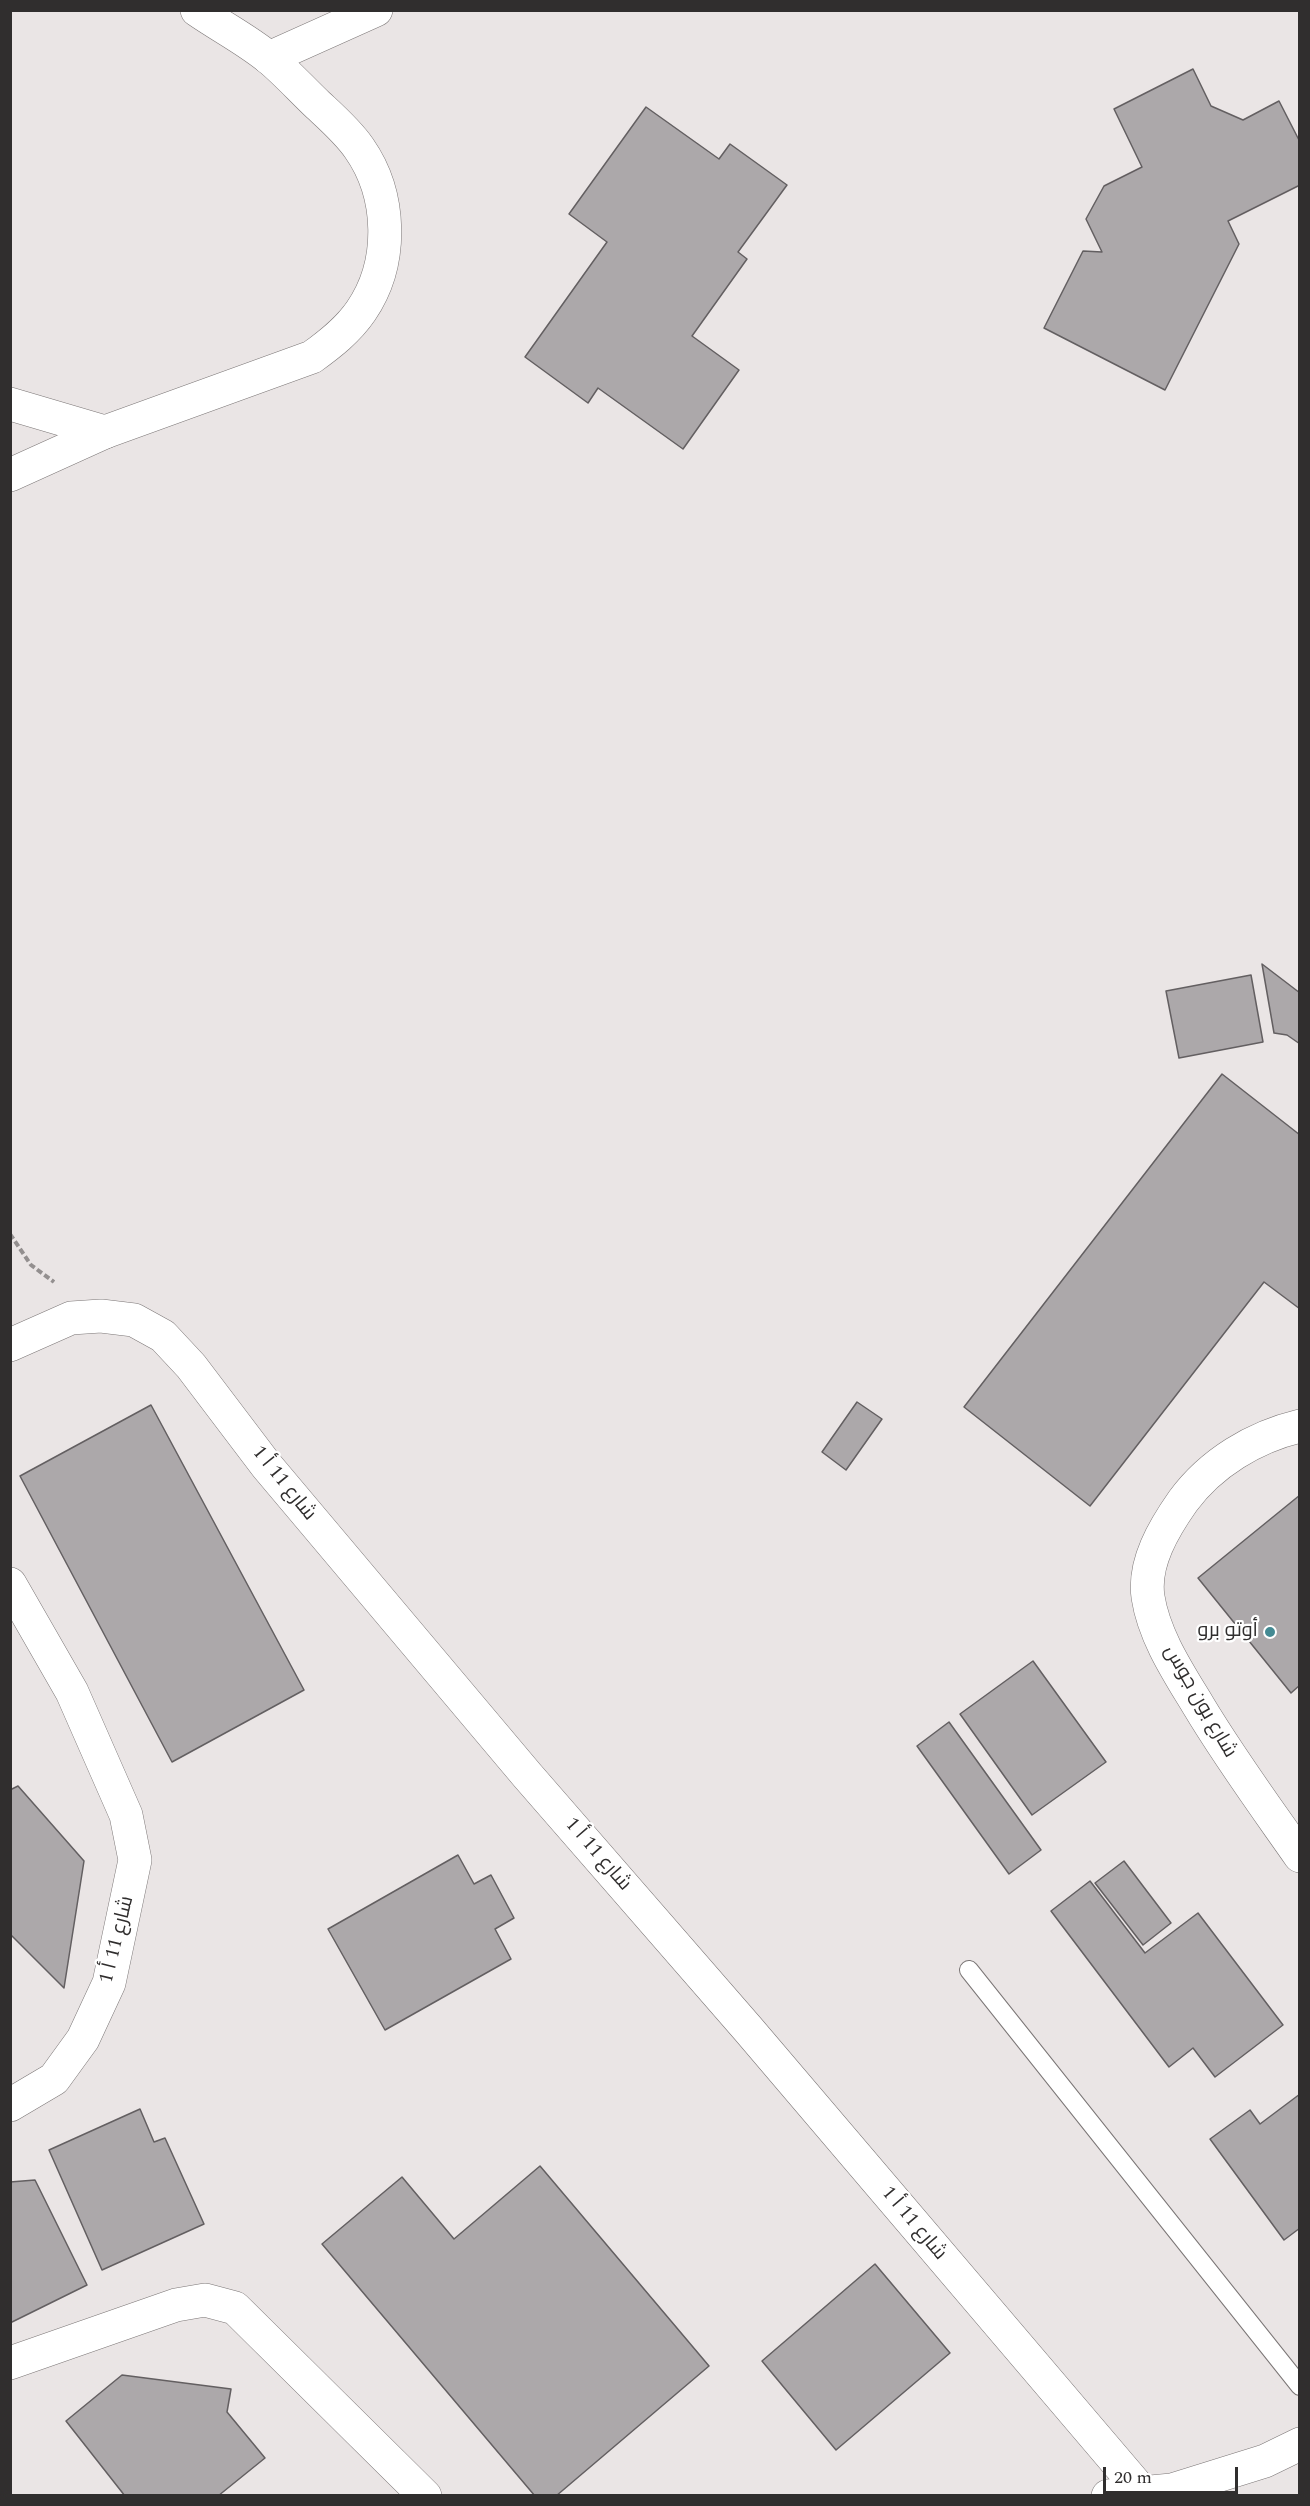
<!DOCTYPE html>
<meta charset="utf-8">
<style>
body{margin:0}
#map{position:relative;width:1310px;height:2506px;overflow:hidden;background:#eae5e5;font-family:Spectral,serif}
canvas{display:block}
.frame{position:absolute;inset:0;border:12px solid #302e2e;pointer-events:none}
.scale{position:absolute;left:1103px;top:2467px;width:135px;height:27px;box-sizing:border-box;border:3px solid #302e2e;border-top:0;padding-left:8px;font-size:18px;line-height:21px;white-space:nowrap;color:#302e2e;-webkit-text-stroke:4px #fff;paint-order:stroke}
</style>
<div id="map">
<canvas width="1310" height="2506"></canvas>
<div class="frame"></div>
<div class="scale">20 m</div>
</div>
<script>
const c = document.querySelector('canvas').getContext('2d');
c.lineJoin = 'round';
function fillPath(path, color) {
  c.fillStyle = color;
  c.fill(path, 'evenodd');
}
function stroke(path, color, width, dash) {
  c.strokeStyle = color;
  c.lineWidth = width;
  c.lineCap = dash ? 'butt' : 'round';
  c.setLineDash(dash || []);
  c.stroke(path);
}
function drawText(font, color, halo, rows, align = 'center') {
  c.font = font + ' Spectral,Cairo,serif';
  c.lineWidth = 4.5;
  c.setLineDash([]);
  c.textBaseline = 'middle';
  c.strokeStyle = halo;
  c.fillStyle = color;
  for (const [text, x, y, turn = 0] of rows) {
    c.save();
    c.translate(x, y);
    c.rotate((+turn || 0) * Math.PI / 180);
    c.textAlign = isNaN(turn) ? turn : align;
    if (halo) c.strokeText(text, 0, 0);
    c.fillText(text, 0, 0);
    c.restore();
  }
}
const building = new Path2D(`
 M 1193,69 L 1211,106 L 1243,120 L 1279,101 L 1300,142 L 1300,185 L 1228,221 L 1239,244 L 1165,390 L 1044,328 L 1083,251 L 1102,252 L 1086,219 L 1104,186 L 1142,167 L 1114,109 Z
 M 646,107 L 719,159 L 730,144 L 787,185 L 738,252 L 747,259 L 692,336 L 739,370 L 683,449 L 598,388 L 588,403 L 525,357 L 607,242 L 569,214 Z
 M 1262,964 L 1300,993 L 1300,1044 L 1287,1035 L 1274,1033 Z
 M 1251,975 L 1263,1042 L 1179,1058 L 1166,991 Z
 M 1222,1074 L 1300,1135 L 1300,1309 L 1264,1282 L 1090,1506 L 964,1407 Z
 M 857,1402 L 882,1419 L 846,1470 L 822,1452 Z
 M 151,1405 L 304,1690 L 172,1762 L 20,1476 Z
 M 1300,1495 L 1300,1685 L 1291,1693 L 1198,1578 Z
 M 1033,1661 L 1106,1762 L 1032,1815 L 960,1714 Z
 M 949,1722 L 1041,1850 L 1009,1874 L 917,1746 Z
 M 18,1786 L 84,1861 L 64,1988 L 10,1934 L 10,1790 Z
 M 458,1855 L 474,1884 L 491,1875 L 514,1918 L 495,1929 L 511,1959 L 385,2030 L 328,1929 Z
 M 1124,1861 L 1171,1923 L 1143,1945 L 1095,1883 Z
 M 1090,1881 L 1145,1953 L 1198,1913 L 1283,2025 L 1215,2077 L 1193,2048 L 1169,2067 L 1051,1911 Z
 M 1300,2094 L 1300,2228 L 1284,2240 L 1210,2139 L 1250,2110 L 1260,2124 Z
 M 140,2109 L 154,2142 L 165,2138 L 204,2224 L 102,2270 L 49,2150 Z
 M 540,2166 L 709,2366 L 556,2496 L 535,2496 L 322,2244 L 402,2177 L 454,2239 Z
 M 35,2180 L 87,2285 L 10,2323 L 10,2182 Z
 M 875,2264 L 950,2353 L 836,2450 L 762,2361 Z
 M 122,2375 L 231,2389 L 227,2412 L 265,2458 L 218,2496 L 125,2496 L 66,2421 Z`);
fillPath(building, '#aca8aa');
stroke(building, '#635f61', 1.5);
const lane = new Path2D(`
 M 969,1970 L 1300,2386`);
const street = new Path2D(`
 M 269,58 L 376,10
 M 10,404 L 105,432
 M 10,1345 L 71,1318 L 101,1316 L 134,1320 L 163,1336 L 191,1366 L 266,1465 L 527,1775 L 748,2029 L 1143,2493
 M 10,1584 L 72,1692 L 126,1815 L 135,1860 L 109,1983 L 83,2039 L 54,2079 L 10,2105
 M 10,2363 L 176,2305 L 205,2300 L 235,2308 L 425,2496`);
const secondary = new Path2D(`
 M 10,475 L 105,432 L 312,357 C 330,344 348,330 361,311 C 394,263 392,195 359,148 C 348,132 332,118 318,105 C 302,90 286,72 269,58 C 247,40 220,26 197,10
 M 1300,1426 C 1254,1437 1211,1463 1183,1501 C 1164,1528 1143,1563 1148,1597 C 1154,1636 1178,1672 1198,1705 C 1229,1757 1265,1806 1300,1856
 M 1108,2496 L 1172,2490 L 1265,2461 L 1300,2444`);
stroke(lane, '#7b7676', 20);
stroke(street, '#7b7676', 34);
stroke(secondary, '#7b7676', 34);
stroke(new Path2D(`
 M 10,1234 L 31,1265 L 54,1282`), '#938f8f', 4, [6, 3]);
stroke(lane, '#fff', 18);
stroke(street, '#fff', 33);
stroke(secondary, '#fff', 33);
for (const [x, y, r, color] of [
 [1270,1632,6,"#448a93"]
]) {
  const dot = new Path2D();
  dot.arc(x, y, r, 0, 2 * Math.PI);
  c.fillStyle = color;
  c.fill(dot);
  stroke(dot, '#fff', 2);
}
drawText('20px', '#302e2e', '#fff', [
 ["شارع 11 أ 1",283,1484,51],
 ["شارع بون جوس",1199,1702,60],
 ["شارع 11 أ 1",597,1855,49],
 ["شارع 11 أ 1",118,1940,-76],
 ["شارع 11 أ 1",913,2224,50]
]);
drawText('20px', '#302e2e', '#fff', [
 ["أوتو برو",1258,1632]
], 'right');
</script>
